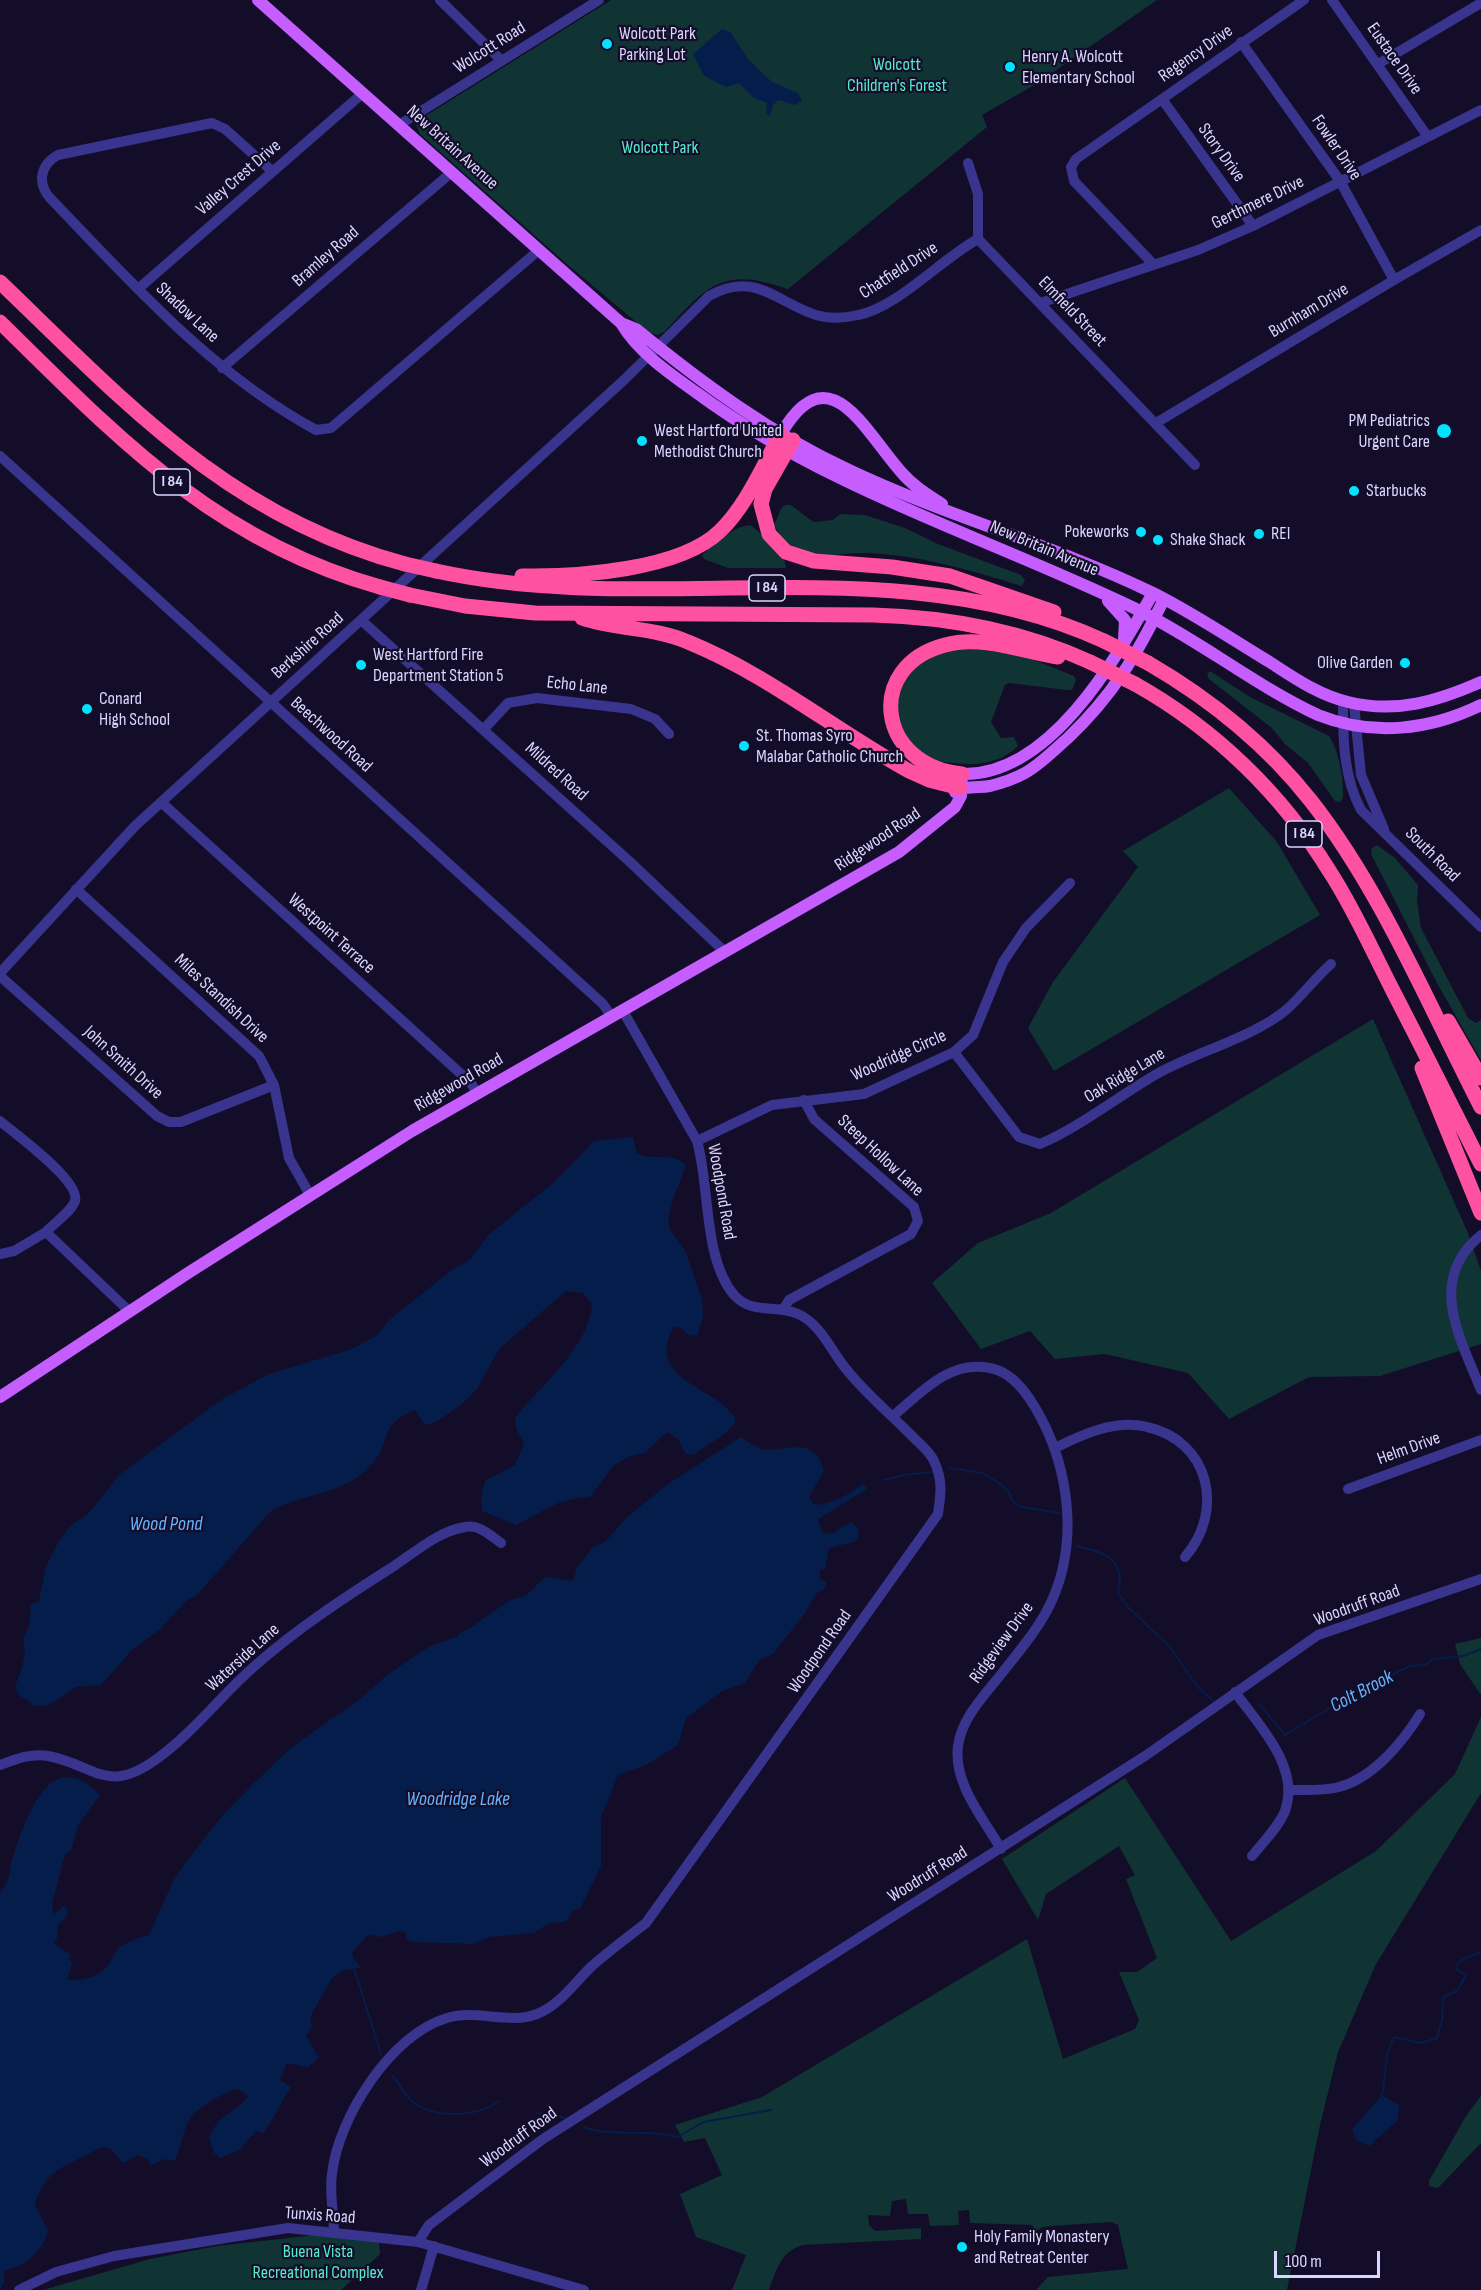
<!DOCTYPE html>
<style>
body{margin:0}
#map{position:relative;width:1481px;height:2290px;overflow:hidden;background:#130d29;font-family:"Sofia Sans Condensed",sans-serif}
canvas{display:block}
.scale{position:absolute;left:1274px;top:2251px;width:106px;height:27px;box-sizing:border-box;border:3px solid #dbd6ff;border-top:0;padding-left:8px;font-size:18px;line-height:21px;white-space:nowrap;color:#dbd6ff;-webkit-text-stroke:4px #130d29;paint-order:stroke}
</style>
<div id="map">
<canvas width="1481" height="2290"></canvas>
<div class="scale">100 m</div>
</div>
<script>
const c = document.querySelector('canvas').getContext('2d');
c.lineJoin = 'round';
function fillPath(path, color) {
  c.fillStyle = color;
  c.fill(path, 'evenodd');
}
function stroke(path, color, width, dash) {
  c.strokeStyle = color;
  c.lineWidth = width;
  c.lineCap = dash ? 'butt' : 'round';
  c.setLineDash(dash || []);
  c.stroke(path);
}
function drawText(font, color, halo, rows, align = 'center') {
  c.font = font + ' "Sofia Sans Condensed",sans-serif';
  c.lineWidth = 4.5;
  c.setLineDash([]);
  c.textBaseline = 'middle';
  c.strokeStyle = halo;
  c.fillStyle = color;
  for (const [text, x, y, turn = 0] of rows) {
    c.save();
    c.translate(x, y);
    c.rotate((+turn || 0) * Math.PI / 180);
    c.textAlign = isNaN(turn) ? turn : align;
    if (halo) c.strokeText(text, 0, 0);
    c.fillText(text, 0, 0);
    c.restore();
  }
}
fillPath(new Path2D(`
 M 611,0 L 1157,0 L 1036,84 L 982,115 L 987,127 L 788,289 C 722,266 708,285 664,332 L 657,335 L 648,332 L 568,265 L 420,134 L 416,125 L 419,120 Z
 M 786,505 L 791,505 L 813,522 L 833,520 L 840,514 L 865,515 L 905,528 L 938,544 L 1021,575 L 1025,580 L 1022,586 C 972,571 921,555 868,553 C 844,552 822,559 799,551 C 789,547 779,534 774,525 L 782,507 Z
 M 750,525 C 761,531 772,550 784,559 L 786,568 L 728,568 L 704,559 L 702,555 C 717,543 729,528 750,525 Z
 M 975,649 L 1024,656 L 1074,676 L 1076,680 L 1072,690 L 1067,690 L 1009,683 L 1005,685 L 991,722 L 1001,738 L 1014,737 L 1018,746 C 1007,758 986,765 969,764 C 953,763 938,763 924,755 C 907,745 892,715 899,695 C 901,686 912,670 919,664 C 934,651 956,650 975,649 Z
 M 1210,671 L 1250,697 L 1329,736 C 1339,751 1344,780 1343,798 L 1340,802 L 1335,801 L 1308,763 L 1285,744 L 1272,728 L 1209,679 L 1207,674 Z
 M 1229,788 L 1277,842 L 1320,915 L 1054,1071 L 1028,1028 L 1053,982 L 1138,867 L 1123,851 Z
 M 1377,845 L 1395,858 L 1418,885 L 1417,901 L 1421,928 L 1468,1018 L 1476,1023 L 1481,1020 L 1481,1060 L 1438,985 L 1372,856 L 1371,849 Z
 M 1373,1019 L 1468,1233 L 1481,1271 L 1481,1344 L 1380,1376 L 1309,1377 L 1229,1419 L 1188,1373 L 1105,1354 L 1055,1359 L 1030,1331 L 981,1349 L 932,1283 L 978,1243 L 1051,1213 Z
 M 1481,1638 L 1481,1695 L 1460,1664 L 1455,1644 Z
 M 1481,1717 L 1481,1793 L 1376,1964 L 1338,2052 L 1320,2125 L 1287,2290 L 1036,2290 L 1048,2277 L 1128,2269 L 1118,2225 L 1111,2222 L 1052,2226 L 1043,2227 L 1034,2232 L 1033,2225 L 970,2223 L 969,2210 L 958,2211 L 959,2225 L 930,2226 L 928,2214 L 908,2214 L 906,2199 L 892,2201 L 890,2216 L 868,2215 L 869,2225 L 875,2231 L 921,2228 L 921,2239 L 803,2245 C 781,2251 776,2270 769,2290 L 732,2290 L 746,2255 L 696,2237 L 680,2194 L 722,2175 L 705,2138 L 684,2142 L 675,2125 L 762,2097 L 1027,1939 L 1063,2059 L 1135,2029 L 1139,2020 L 1119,1972 L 1137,1972 L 1157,1958 L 1126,1879 L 1135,1875 L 1119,1846 L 1046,1894 L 1038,1920 L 1002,1859 L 1125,1778 L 1231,1941 L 1376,1851 L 1455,1774 Z
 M 1481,2096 L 1481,2143 L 1438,2188 L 1429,2186 L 1429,2181 L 1466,2116 Z
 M 324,2234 L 379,2240 L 380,2254 L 341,2290 L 43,2290 L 150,2259 L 217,2246 Z`), '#103434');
fillPath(new Path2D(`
 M 722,29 L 730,32 L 749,60 L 772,82 L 798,93 L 802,100 L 795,105 L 778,100 L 773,105 L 770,116 L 766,114 L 767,103 L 754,98 L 739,83 L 726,87 L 704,76 L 693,54 Z
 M 633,1137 L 637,1154 C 654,1161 671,1151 686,1165 L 672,1202 L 668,1221 L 671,1231 L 685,1250 L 702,1299 L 703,1318 L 697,1336 L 689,1335 L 680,1327 L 673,1328 C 652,1367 687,1381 714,1398 C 722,1403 729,1411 735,1417 L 735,1423 L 727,1432 L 693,1455 L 686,1454 L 678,1439 L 667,1432 L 645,1453 L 630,1456 L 613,1466 L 590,1497 C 554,1499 546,1511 516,1525 L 482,1511 L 481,1500 L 485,1481 L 515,1465 L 524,1444 L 516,1428 L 515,1418 C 541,1384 588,1350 592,1304 L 583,1293 L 566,1291 L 499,1349 L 477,1389 L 462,1404 L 436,1422 L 425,1425 L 415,1410 C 376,1426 393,1442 371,1465 C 343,1496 303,1493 271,1511 L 198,1594 L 186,1601 L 159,1630 L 132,1650 L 101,1685 L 76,1687 L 49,1705 L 35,1706 L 19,1695 L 15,1686 L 22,1668 L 25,1650 L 23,1640 L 29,1626 L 31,1604 L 39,1601 L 46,1566 L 58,1543 L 70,1526 L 88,1514 L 120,1474 L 224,1398 L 269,1374 L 352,1349 L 376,1336 L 389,1320 L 452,1270 L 471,1259 L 488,1235 L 552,1184 L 594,1141 Z
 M 741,1437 C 747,1441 755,1447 762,1449 C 782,1453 815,1433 824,1471 L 809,1497 L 814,1505 C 833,1504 847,1496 862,1484 L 867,1486 L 867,1489 L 818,1519 L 823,1534 L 833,1533 L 851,1522 L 858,1528 L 859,1537 L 854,1542 L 829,1548 L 825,1570 L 820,1570 L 820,1579 L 827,1582 L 825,1588 L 816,1594 L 805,1613 L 773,1654 L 760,1659 L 745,1683 L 722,1691 L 686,1718 L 678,1745 L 646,1765 L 618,1775 L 601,1817 L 601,1866 L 580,1909 L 574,1910 L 565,1922 L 549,1923 L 534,1933 L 490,1937 L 473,1944 L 411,1942 L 407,1939 L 405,1932 L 398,1931 L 382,1937 L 368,1935 L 352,1953 L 354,1959 L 361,1968 L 343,1970 L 332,1978 L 310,2017 L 312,2027 L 306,2036 L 319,2058 L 308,2067 L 287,2063 L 280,2080 L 291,2087 C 280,2103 275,2118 263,2133 L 256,2131 L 239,2150 L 220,2158 L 214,2153 L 209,2137 C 221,2111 238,2112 248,2096 L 238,2089 C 222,2093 194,2108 187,2124 C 182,2136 180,2149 175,2161 L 165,2159 L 151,2165 L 147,2158 L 138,2155 L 123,2163 L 111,2149 L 101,2147 C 72,2165 46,2166 35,2204 L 48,2231 C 44,2250 23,2269 4,2270 L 4,2283 L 0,2290 L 0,1892 C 10,1884 10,1865 14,1853 C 22,1831 39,1776 68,1777 C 81,1778 91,1785 100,1795 L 78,1825 L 71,1851 L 65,1854 L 52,1904 L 54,1914 L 64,1906 L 68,1911 L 67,1916 L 58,1925 L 57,1940 L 53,1943 L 71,1955 L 69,1958 L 72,1964 L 67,1979 C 80,1983 102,1976 109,1964 C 113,1959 114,1952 119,1948 C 128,1941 138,1938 149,1935 L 173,1881 L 186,1862 L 222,1816 L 254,1783 L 292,1747 L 360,1699 L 386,1676 L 430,1646 L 457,1637 L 461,1632 L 467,1630 L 510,1600 L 526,1596 L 545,1577 L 573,1581 L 577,1568 L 593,1547 L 605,1542 L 626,1518 L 668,1484 Z
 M 1382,2095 L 1399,2105 L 1398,2120 L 1369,2146 L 1356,2140 L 1352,2129 Z`), '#051d4b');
stroke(new Path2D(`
 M 949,1468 L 982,1473 L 999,1483 L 1008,1491 L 1013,1502 L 1022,1507 L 1059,1513
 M 884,1480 L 903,1475 L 931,1472
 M 1076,1546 C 1103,1551 1127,1559 1118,1593 L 1128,1607 L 1171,1648 L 1196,1685 L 1213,1701
 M 1260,1705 L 1285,1735 L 1358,1691 L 1410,1666 L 1426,1665 L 1433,1659 L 1464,1656 L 1481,1649
 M 354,1968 L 381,2054
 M 393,2076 C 399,2084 405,2095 413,2102 C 435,2119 477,2117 499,2101
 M 1382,2095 C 1387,2075 1383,2053 1395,2037 L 1420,2043 L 1437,2038 L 1442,2020 L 1443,1997 L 1457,1991 L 1466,1975 L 1457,1970 L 1456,1966 L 1460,1961 L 1481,1952
 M 537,2113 L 547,2114
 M 557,2116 L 565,2118
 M 584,2127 C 612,2138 645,2128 678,2137 L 703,2122 L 771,2110`), '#051d4b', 2);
stroke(new Path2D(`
 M 440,0 L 501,60
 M 1332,0 L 1428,137
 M 1241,42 L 1340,181 L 1394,280
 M 1378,64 L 1481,3
 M 1162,99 L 1253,226
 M 399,125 L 599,0
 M 968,163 L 978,194 L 978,239 L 1195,465
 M 272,171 L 225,129 L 212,123 L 58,155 C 40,165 37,183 50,198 C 132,283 212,374 316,430 L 331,428 L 539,250
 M 1154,265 L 1074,181 L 1071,167 L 1076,159 L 1304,0
 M 138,289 L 363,93
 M 1040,303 L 1198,250 L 1253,226 L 1481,110
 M 222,368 L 452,172
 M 1156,423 L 1394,280 L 1481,230
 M 0,456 L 603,1004 L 612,1017
 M 361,620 L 629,861 L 725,952
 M 1343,701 C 1343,738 1343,776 1361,810 L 1481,927
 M 1354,704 L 1361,775 L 1384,829
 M 484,729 L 508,703 L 537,698 L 631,709 L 655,719 L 669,734
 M 161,802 L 471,1083 L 477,1093
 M 76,889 L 259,1056 L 274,1085 L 289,1158 L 310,1195
 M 0,973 L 135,826 L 624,380 L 709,296 C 754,270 776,302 816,315 C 829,319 845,318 858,315 C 897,308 941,259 978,239
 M 0,976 L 157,1116 L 169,1122 L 181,1122 L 274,1085
 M 954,1052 L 1019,1137 L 1040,1144 C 1081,1126 1116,1098 1155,1075 C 1193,1053 1254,1037 1286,1010 C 1302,996 1315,978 1331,964
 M 0,1121 C 15,1134 81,1181 75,1201 C 71,1212 54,1223 46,1232
 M 697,1141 L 772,1105 L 864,1094 L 954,1052 L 973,1035 L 1003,962 L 1026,928 L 1070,883
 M 1481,1235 C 1426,1280 1460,1337 1481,1390
 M 0,1254 L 14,1251 L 46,1232 L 129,1311
 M 783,1310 L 789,1300 L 911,1234 L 918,1221 L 914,1207 L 814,1119 L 804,1100
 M 893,1416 C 922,1392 949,1360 990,1368 C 1018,1373 1036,1407 1047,1430 C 1070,1482 1076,1545 1053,1598 C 1041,1626 1021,1649 1002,1673 C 985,1695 962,1717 958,1746 C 953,1783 983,1818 1001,1849
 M 1055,1448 C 1083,1434 1116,1419 1147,1427 C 1210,1441 1225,1511 1185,1557
 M 1348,1489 L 1481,1440
 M 1235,1692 C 1258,1724 1301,1767 1285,1811 C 1278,1828 1263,1842 1252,1856
 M 0,1765 C 16,1759 31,1753 48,1756 C 96,1765 107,1796 158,1758 C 195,1731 223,1693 257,1664 C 299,1627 347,1596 394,1566 C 415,1552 439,1531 465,1527 C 479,1524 490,1535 501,1543
 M 1288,1790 C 1305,1790 1324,1791 1339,1787 C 1373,1778 1403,1742 1420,1714
 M 334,2233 C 334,2213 329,2193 332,2174 C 338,2118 391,2034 447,2018 C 477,2009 508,2025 537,2014 C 560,2005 575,1982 592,1966 C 609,1951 628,1937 646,1923 L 938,1514 C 941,1493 943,1481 934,1461 C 930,1452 920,1444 913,1437 C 890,1413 863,1392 843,1365 C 830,1348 819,1323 798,1314 C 776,1304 752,1315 734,1295 C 703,1258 710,1186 697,1141 L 623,1011
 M 418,2242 L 429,2225 L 543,2139 L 1145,1756 L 1318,1635 L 1481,1579
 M 19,2290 L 56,2272 L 114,2256 L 288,2228 L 418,2242 L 584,2290
 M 421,2290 L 434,2246`), '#39348d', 10);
stroke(new Path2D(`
 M 258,0 L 621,323 L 636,329 C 702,383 771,434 849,470 C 948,517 1055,545 1153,593 C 1193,613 1230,638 1268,661 C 1293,677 1318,695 1348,702 C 1396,714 1438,701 1481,682
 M 621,323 C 638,352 670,374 697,393 C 830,491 987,537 1134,608 C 1198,639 1254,685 1318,715 C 1373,737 1430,730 1481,705
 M 781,434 C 829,351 865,432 902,473 C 913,486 928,495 942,504
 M 1108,601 L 1125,620 L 1124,639
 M 955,792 C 963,785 980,788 990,786 C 1002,783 1014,779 1025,773 C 1041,764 1054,750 1068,738 C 1113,695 1137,655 1164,599
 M 0,1397 L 188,1273 L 412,1131 L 899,852 L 955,807 L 961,796 L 962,774 C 1050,776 1115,660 1153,593`), '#c55dff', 12);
stroke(new Path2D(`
 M 0,282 C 126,403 229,517 405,564
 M 0,322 C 118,438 215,541 380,587
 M 793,440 L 765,489 L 761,504 L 769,534 L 786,552 L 814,561 L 892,567 L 950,576 L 1054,612
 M 436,571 C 655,619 894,544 1104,641
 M 522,576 C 577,577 680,570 720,531 C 747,505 763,465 781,434
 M 410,595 L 465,606 L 535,613 L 873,615 C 948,617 1022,631 1090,662
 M 582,618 C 616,630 654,627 688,642 C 767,674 835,730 909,771 L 929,780 L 960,788
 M 1148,663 C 1210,699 1267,745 1311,801 C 1381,890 1429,1006 1481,1107
 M 1135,684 C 1215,729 1282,794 1330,872 C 1354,909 1372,950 1392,989 C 1422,1047 1451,1105 1481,1164
 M 962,774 C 877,766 864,666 945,645 C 983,635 1021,651 1058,657
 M 1448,1021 L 1481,1078
 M 1422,1068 L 1481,1213`), '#ff51a1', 15);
stroke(new Path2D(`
 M 405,564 L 436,571
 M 380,587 L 410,595
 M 1104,641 L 1148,663
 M 1090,662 L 1135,684`), '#ff51a1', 15);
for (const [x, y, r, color] of [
 [607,44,6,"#02e1ff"],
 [1010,67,6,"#02e1ff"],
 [1444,431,8,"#02e1ff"],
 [642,441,6,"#02e1ff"],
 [1354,491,6,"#02e1ff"],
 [1141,532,6,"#02e1ff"],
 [1259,534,6,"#02e1ff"],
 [1158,540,6,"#02e1ff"],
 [1405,663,6,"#02e1ff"],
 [361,665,6,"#02e1ff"],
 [87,709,6,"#02e1ff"],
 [744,746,6,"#02e1ff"],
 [962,2247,6,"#02e1ff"]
]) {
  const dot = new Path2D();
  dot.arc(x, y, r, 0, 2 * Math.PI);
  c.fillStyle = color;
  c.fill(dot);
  stroke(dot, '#130d29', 2);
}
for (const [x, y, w] of [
 [172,482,36],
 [767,588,36],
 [1304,834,36]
]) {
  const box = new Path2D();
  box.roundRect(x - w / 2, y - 13, w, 26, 4.5);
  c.fillStyle = '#130d29';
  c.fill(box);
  stroke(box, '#dbd6ff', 1.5);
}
drawText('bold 16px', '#dbd6ff', null, [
 ["I 84",172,482],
 ["I 84",767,588],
 ["I 84",1304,834]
]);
drawText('18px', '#dbd6ff', '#130d29', [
 ["Wolcott Park",619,34],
 ["Parking Lot",619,55],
 ["Henry A. Wolcott",1022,57],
 ["Elementary School",1022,78],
 ["PM Pediatrics",1430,421,"right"],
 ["Urgent Care",1430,442,"right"],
 ["West Hartford United",654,431],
 ["Methodist Church",654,452],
 ["Starbucks",1366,491],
 ["Pokeworks",1129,532,"right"],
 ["REI",1271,534],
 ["Shake Shack",1170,540],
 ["West Hartford Fire",373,655],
 ["Department Station 5",373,676],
 ["Olive Garden",1393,663,"right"],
 ["Conard",99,699],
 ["High School",99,720],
 ["St. Thomas Syro",756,736],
 ["Malabar Catholic Church",756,757],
 ["Holy Family Monastery",974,2237],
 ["and Retreat Center",974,2258]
], 'left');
drawText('18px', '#dbd6ff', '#130d29', [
 ["Wolcott Road",490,48,-32],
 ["Regency Drive",1196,54,-35],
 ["Eustace Drive",1394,59,55],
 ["New Britain Avenue",452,148,42],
 ["Fowler Drive",1336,148,56],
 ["Story Drive",1221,153,54],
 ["Valley Crest Drive",239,178,-41],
 ["Gerthmere Drive",1258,203,-26],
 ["Bramley Road",326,257,-41],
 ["Chatfield Drive",899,271,-33],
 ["Burnham Drive",1309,311,-31],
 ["Elmfield Street",1072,312,46],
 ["Shadow Lane",187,313,43],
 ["New Britain Avenue",1044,549,23],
 ["Berkshire Road",308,646,-42],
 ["Echo Lane",577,686,6],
 ["Beechwood Road",331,735,42],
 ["Mildred Road",556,772,42],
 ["Ridgewood Road",878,840,-34],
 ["South Road",1432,855,45],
 ["Westpoint Terrace",331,934,42],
 ["Miles Standish Drive",221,999,43],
 ["Woodridge Circle",899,1056,-24],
 ["John Smith Drive",123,1063,42],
 ["Oak Ridge Lane",1125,1076,-31],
 ["Ridgewood Road",459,1083,-30],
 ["Steep Hollow Lane",880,1156,43],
 ["Woodpond Road",721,1192,80],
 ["Helm Drive",1409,1449,-20],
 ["Woodruff Road",1357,1606,-20],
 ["Ridgeview Drive",1002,1643,-54],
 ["Woodpond Road",820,1652,-55],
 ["Waterside Lane",243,1658,-42],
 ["Woodruff Road",928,1875,-32],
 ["Woodruff Road",519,2138,-36],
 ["Tunxis Road",320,2216,4]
]);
drawText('18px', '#55ecc9', '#130d29', [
 ["Wolcott",897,65],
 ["Children's Forest",897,86],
 ["Wolcott Park",660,148],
 ["Buena Vista",318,2252],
 ["Recreational Complex",318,2273]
]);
drawText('italic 20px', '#64b4ff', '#130d29', [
 ["Wood Pond",166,1525],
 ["Colt Brook",1362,1692,-28],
 ["Woodridge Lake",458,1800]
]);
</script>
